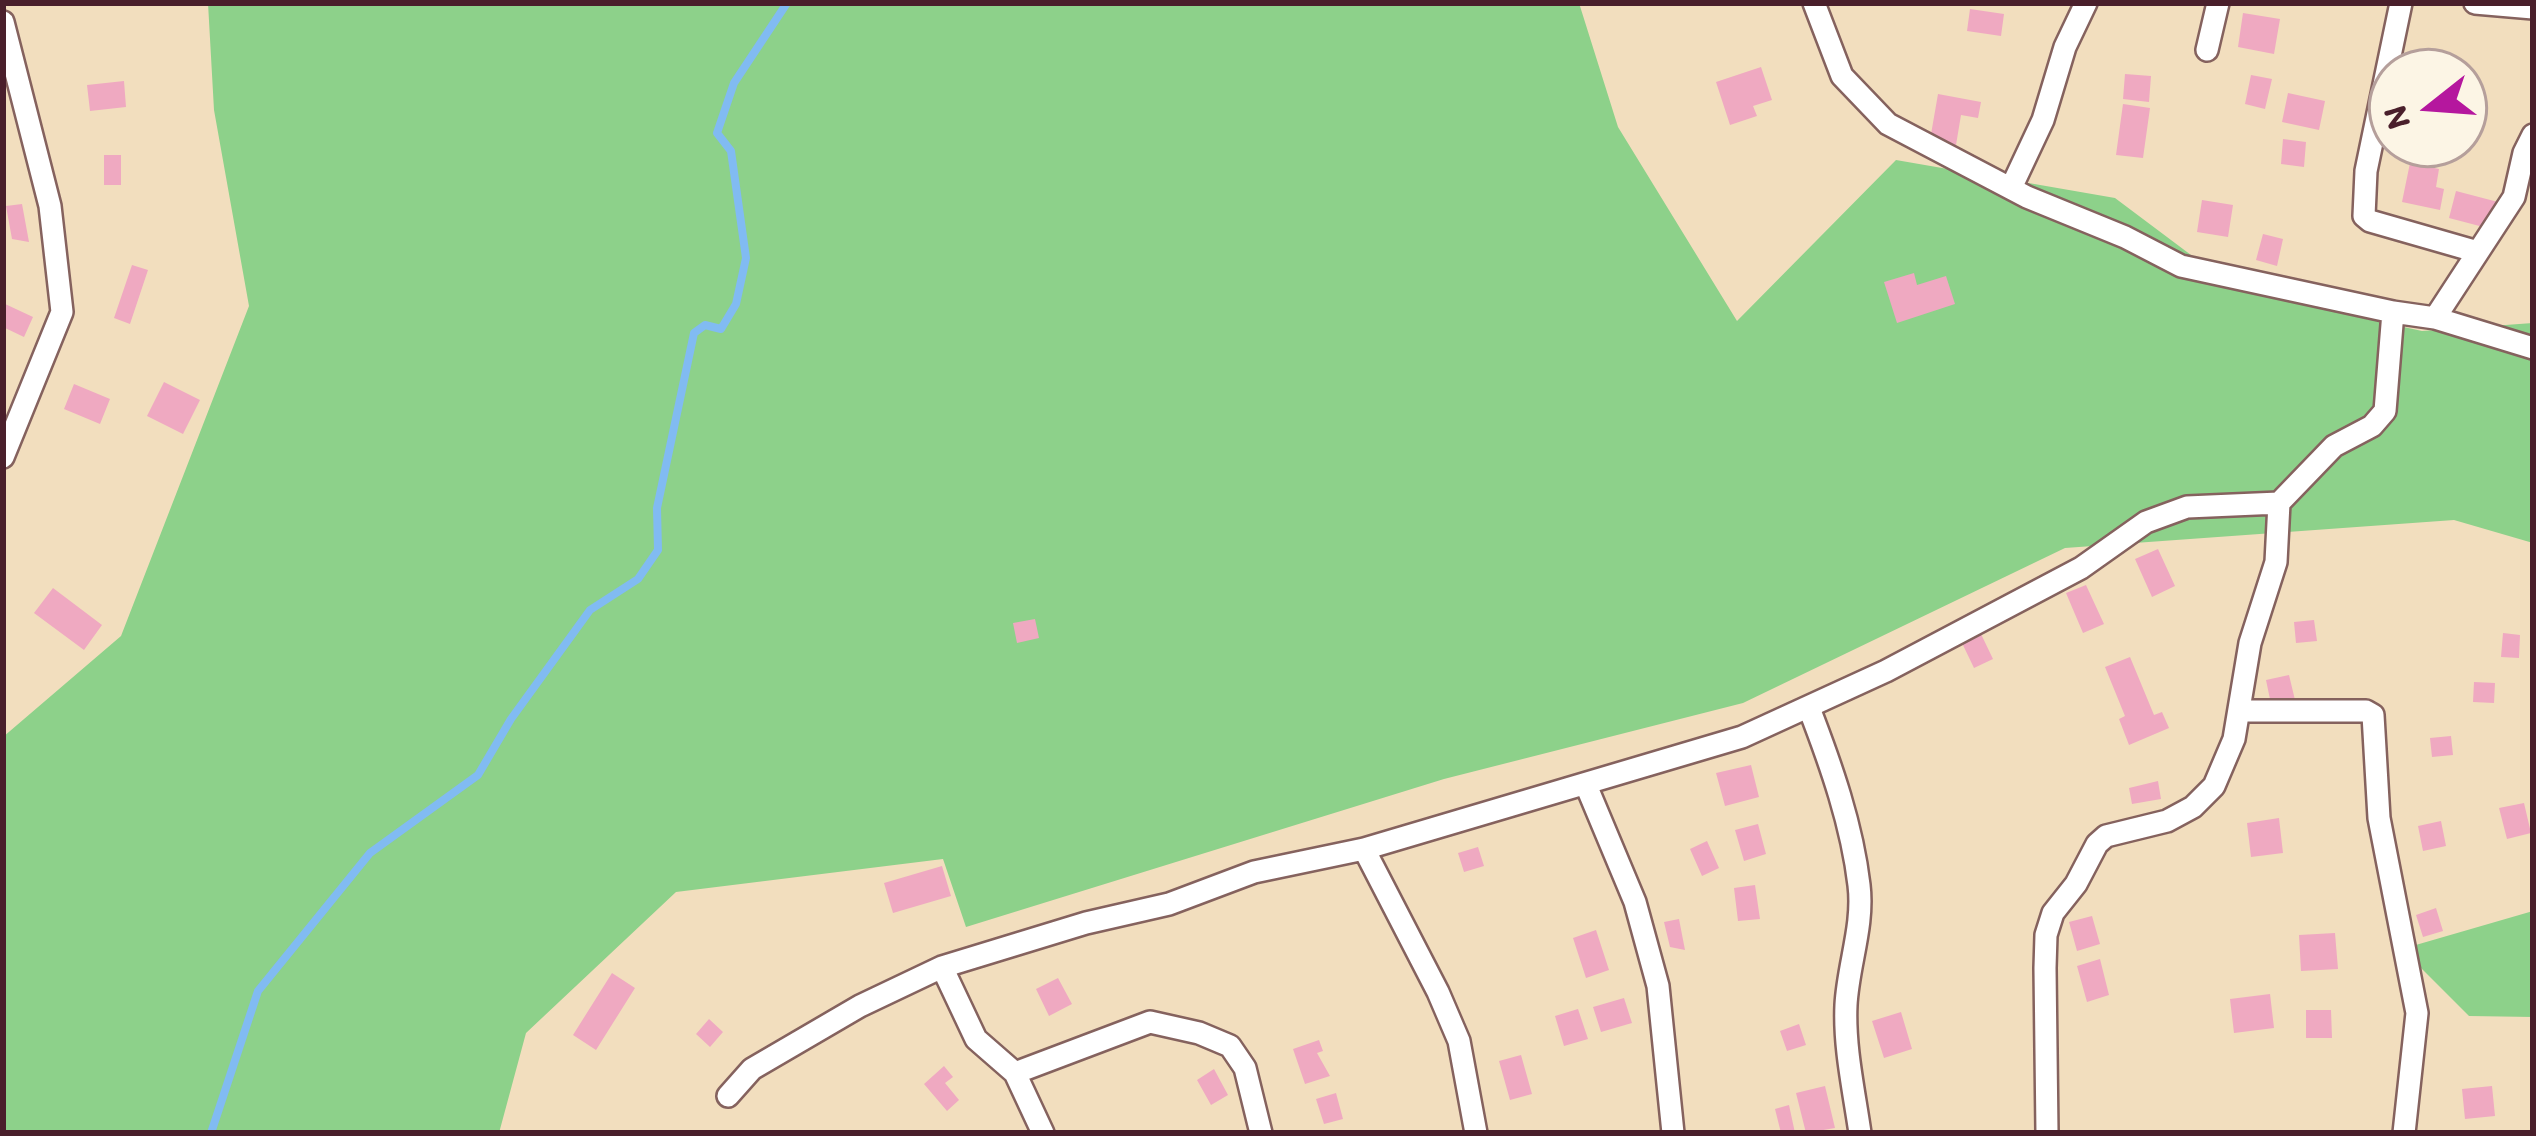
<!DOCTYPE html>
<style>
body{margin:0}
#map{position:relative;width:2536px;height:1136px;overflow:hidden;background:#f2debe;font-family:Itim,sans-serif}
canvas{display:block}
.frame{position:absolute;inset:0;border:6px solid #4a1f2b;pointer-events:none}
.north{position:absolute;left:2368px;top:48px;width:120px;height:120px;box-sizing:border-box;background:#fcf5e5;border:3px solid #b59f9b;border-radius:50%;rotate:253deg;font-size:33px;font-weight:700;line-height:48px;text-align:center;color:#4a1f2b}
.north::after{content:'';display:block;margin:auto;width:42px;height:54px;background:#b5179e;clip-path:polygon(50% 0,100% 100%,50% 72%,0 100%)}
</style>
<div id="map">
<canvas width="2536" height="1136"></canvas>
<div class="frame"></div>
<div class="north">N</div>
</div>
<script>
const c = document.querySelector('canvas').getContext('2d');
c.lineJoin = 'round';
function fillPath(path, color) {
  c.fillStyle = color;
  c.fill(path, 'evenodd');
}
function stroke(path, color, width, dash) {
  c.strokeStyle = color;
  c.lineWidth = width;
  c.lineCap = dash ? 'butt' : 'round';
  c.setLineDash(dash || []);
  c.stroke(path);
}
fillPath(new Path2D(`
 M 208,3 L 1579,3 L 1618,127 L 1737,321 L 1896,160 L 2115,198 L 2239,291 L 2422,331 L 2533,323 L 2533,543 L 2454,520 L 2065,548 L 1743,703 L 1444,779 L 966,927 L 943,859 L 676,892 L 526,1033 L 499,1133 L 3,1133 L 3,737 L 121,636 L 249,306 L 214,110 Z
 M 2533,911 L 2533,1017 L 2469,1016 L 2402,949 Z`), '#8dd18a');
stroke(new Path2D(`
 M 211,1133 L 258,991 L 370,853 L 478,775 L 511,719 L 590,610 L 638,579 L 658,550 L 657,508 L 694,333 L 705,325 L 721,329 L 736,304 L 746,258 L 731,151 L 717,133 L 734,83 L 787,3`), '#81bbf2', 8);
fillPath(new Path2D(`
 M 1970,9 L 2004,14 L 2001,36 L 1967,31 Z
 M 2243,13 L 2280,19 L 2274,54 L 2238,47 Z
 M 2430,51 L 2452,57 L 2448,72 L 2424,72 Z
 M 1761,67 L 1772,100 L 1753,106 L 1757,116 L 1730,125 L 1716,82 Z
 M 2125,74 L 2151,76 L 2149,102 L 2123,99 Z
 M 2251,75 L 2272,79 L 2265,109 L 2245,104 Z
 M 124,81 L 126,107 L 90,111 L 87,85 Z
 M 2288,93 L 2325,101 L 2319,130 L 2282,122 Z
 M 1938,94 L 1981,102 L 1978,118 L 1961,115 L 1956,145 L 1930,140 Z
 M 2123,104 L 2150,108 L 2143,158 L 2116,155 Z
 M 2283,139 L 2306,142 L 2304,167 L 2281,164 Z
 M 104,155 L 121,155 L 121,185 L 104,185 Z
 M 2410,163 L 2439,169 L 2436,187 L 2444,189 L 2440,210 L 2402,202 Z
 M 2456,191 L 2498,202 L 2491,229 L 2449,218 Z
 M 2202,200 L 2233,205 L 2228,237 L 2197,232 Z
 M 22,204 L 29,242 L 12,239 L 6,206 Z
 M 2263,234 L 2283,239 L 2277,266 L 2256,260 Z
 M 132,265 L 148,270 L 130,324 L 114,318 Z
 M 1914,273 L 1917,285 L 1946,276 L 1955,304 L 1897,323 L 1884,282 Z
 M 3,303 L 33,317 L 24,337 L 3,327 Z
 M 164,382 L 200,400 L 183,434 L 147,416 Z
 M 74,384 L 110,399 L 100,424 L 64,409 Z
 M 2158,549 L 2175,586 L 2152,597 L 2135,559 Z
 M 2086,585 L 2104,624 L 2083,633 L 2066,593 Z
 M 53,588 L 102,625 L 84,650 L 34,613 Z
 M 1035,619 L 1039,638 L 1017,643 L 1013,623 Z
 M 2314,620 L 2317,641 L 2296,643 L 2294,622 Z
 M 2503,633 L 2520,635 L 2519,658 L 2501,657 Z
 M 1981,634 L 1993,659 L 1974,668 L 1962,643 Z
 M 2130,657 L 2154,715 L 2162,712 L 2169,728 L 2129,745 L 2119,719 L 2125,716 L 2105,667 Z
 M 2289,675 L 2295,700 L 2271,704 L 2266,680 Z
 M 2474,682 L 2495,683 L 2494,703 L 2473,702 Z
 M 2451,736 L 2453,755 L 2432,757 L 2430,738 Z
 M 1751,765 L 1759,797 L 1725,806 L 1716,773 Z
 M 2158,781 L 2161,799 L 2132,804 L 2129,788 Z
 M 2524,803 L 2531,833 L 2507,839 L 2499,808 Z
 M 2279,818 L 2283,853 L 2251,857 L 2247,823 Z
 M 2441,821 L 2446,846 L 2423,851 L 2418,826 Z
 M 1758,824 L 1766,854 L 1744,861 L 1735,830 Z
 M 1707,841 L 1719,868 L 1702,876 L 1690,849 Z
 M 1478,847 L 1484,866 L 1464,872 L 1458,853 Z
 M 942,866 L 951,896 L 893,913 L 884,883 Z
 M 1755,885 L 1760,919 L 1738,921 L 1734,888 Z
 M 2436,908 L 2443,931 L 2423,937 L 2416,915 Z
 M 2092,916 L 2100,944 L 2077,951 L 2069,922 Z
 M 1679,919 L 1685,950 L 1670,947 L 1664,922 Z
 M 1596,930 L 1609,970 L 1586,978 L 1573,938 Z
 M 2335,933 L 2338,969 L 2301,971 L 2299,935 Z
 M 2100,959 L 2109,995 L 2087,1002 L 2077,966 Z
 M 612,973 L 635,988 L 596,1050 L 573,1035 Z
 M 1058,978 L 1072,1004 L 1049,1016 L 1036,989 Z
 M 2270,994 L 2274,1028 L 2234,1033 L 2230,999 Z
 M 1624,998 L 1632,1023 L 1601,1032 L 1593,1007 Z
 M 1578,1009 L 1588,1039 L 1564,1046 L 1555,1016 Z
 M 2306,1010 L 2331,1010 L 2332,1038 L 2306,1038 Z
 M 1901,1012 L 1912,1049 L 1884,1058 L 1872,1021 Z
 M 709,1019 L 723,1032 L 710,1047 L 696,1034 Z
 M 1799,1024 L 1806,1045 L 1787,1051 L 1780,1031 Z
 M 1319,1040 L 1323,1051 L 1317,1053 L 1330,1076 L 1305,1084 L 1293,1049 Z
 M 1521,1055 L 1532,1094 L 1510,1100 L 1499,1061 Z
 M 944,1066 L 953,1077 L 945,1083 L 959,1100 L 947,1111 L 924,1084 Z
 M 1214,1069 L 1228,1095 L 1211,1105 L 1197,1080 Z
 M 1825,1086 L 1835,1128 L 1806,1133 L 1796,1093 Z
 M 2492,1086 L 2495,1116 L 2465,1119 L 2462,1089 Z
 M 1336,1093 L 1343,1119 L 1324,1124 L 1316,1099 Z
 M 1789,1105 L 1795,1133 L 1781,1133 L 1775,1109 Z`), '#efa9c1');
const minor = new Path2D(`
 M 1814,3 L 1842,76 L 1888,124 L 2027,197 L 2125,237 L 2181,266 L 2393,312 L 2385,411 L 2372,426 L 2334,446 L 2279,503 L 2276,562 L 2250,643 L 2234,739 L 2214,786 L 2193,807 L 2167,821 L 2106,836 L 2097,844 L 2076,884 L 2053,913 L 2046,935 L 2045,968 L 2047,1133
 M 2401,3 L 2366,171 L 2364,216 L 2370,221 L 2478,252
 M 2475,3 L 2533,8
 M 3,22 L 50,206 L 62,312 L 3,457
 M 2207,50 L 2218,3
 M 2011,188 L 2043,120 L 2065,47 L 2086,3
 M 2393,312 L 2435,318 L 2533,348
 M 2435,318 L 2514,197 L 2524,153 L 2533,135
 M 1809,708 C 1831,765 1852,825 1859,885 C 1864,926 1848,965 1846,1005 C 1844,1047 1854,1091 1860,1133
 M 2239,711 L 2366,711 L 2373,715 L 2379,818 L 2417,1013 L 2404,1133
 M 1586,785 L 1635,902 L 1658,986 L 1673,1133
 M 1364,849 L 1438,992 L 1459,1041 L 1476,1133
 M 942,967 L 976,1039 L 1015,1073 L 1043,1133
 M 1015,1073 L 1150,1022 L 1199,1033 L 1230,1046 L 1245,1068 L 1261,1133
 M 728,1096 L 752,1069 L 860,1006 L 942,967 L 1086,923 L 1169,904 L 1254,872 L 1364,849 L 1742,737 L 1886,671 L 2081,568 L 2146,522 L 2187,507 L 2279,503`);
stroke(minor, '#85625e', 26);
stroke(minor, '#fff', 21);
</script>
